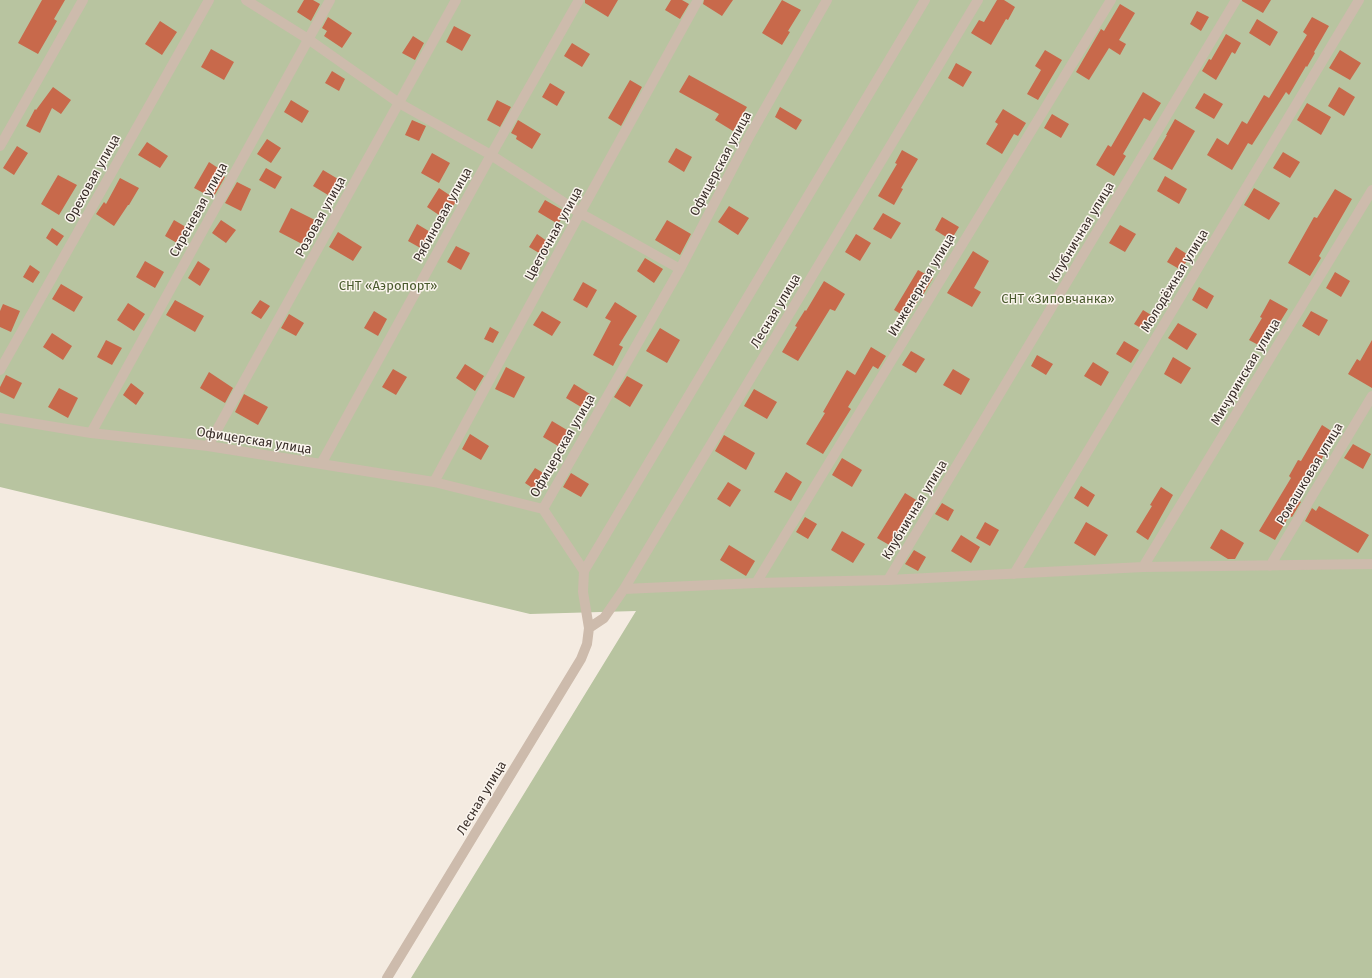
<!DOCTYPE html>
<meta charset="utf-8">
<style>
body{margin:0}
canvas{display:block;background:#f4ebe1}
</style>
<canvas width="1372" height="978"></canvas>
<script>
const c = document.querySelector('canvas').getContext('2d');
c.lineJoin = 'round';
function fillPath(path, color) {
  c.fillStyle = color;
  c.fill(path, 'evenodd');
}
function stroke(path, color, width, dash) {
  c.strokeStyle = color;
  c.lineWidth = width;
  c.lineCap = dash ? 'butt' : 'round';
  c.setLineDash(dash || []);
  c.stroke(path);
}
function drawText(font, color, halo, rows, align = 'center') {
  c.font = font + ' "Fira Sans",sans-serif';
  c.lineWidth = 3;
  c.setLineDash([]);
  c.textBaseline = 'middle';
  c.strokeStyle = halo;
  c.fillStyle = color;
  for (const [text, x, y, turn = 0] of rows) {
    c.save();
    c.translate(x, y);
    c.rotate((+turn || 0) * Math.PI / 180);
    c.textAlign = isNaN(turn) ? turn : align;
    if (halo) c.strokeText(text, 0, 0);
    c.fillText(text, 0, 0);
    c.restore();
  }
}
fillPath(new Path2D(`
 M 0,0 L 1372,0 L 1372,978 L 411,978 L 636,611 L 530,614 L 0,487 Z`), '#b8c4a0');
fillPath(new Path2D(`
 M 42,0 L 65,0 L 54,19 L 57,21 L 38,54 L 18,43 Z
 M 304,0 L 313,0 L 320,4 L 311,21 L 297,12 Z
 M 585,0 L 618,0 L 608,17 L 585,3 Z
 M 671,0 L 682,0 L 689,4 L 680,19 L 665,10 Z
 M 704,0 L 733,0 L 722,16 L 703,4 Z
 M 782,0 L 801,10 L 788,31 L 790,32 L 782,45 L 762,33 Z
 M 997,0 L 1004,0 L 1015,7 L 1008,20 L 1006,19 L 991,45 L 971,33 L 979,20 L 984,22 Z
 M 1242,0 L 1271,0 L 1263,13 L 1242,1 Z
 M 1120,4 L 1135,13 L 1119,40 L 1126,44 L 1120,55 L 1109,48 L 1089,80 L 1076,72 L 1101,29 L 1104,31 Z
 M 1197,11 L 1209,17 L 1201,31 L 1190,24 Z
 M 328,17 L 352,33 L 342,48 L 324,36 L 327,31 L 322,28 Z
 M 1312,17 L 1329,26 L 1314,52 L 1315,53 L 1307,67 L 1306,66 L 1289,95 L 1286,92 L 1252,145 L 1248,143 L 1232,170 L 1207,155 L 1217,138 L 1228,145 L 1242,121 L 1247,124 L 1264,95 L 1269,98 L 1307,35 L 1303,32 Z
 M 1257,19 L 1278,32 L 1270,46 L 1249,33 Z
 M 160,21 L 177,32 L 162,55 L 145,44 Z
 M 454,26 L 471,35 L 462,51 L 446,42 Z
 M 1226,34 L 1241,43 L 1235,54 L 1232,52 L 1216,80 L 1202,71 L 1209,59 L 1211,60 Z
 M 413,36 L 424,43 L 415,60 L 402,53 Z
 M 572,43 L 590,54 L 582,67 L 564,56 Z
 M 211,49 L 234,62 L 224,80 L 201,67 Z
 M 1045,50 L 1062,60 L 1038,100 L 1027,94 L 1041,70 L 1035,66 Z
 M 1340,50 L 1361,63 L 1350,80 L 1329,68 Z
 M 956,63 L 972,72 L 963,87 L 948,78 Z
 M 332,71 L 345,79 L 339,91 L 325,83 Z
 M 689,75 L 747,107 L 733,131 L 715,120 L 719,114 L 679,92 Z
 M 630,80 L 642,87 L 621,126 L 608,118 Z
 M 550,83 L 565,92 L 557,106 L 542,97 Z
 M 53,87 L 71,100 L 61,114 L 52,108 L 40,133 L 26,126 L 35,109 L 36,110 Z
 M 1339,87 L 1355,97 L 1344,116 L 1328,106 Z
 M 1143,92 L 1161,103 L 1150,121 L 1144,118 L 1123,154 L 1126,156 L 1114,176 L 1096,165 L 1108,145 L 1111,147 Z
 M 1204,93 L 1223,104 L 1214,119 L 1195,108 Z
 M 291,100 L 309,111 L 302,123 L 284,112 Z
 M 497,100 L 511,107 L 500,127 L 487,120 Z
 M 1307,103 L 1331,117 L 1321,135 L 1297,120 Z
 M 780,107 L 802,120 L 796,130 L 775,117 Z
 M 1003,109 L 1026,123 L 1018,136 L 1014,134 L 1002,154 L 986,144 L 998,124 L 995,122 Z
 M 1052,114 L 1069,124 L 1061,138 L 1044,128 Z
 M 1175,119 L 1195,131 L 1172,170 L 1153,159 L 1167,135 L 1166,135 Z
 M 412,120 L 426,126 L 419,141 L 405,135 Z
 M 518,120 L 541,134 L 532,149 L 516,139 L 517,136 L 511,133 Z
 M 267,139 L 281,148 L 271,163 L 257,154 Z
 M 147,142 L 168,156 L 160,168 L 138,155 Z
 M 17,146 L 28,153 L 14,175 L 3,168 Z
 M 676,148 L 692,157 L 684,172 L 668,162 Z
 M 902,150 L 918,159 L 901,188 L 903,189 L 894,205 L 878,196 L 897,164 L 895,163 Z
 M 1283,152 L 1300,162 L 1290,178 L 1273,168 Z
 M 432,153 L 450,163 L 439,183 L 421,173 Z
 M 209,162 L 221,170 L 218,173 L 225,177 L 213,198 L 194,188 Z
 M 266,168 L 282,177 L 275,189 L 259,180 Z
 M 323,170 L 343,182 L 333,198 L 313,186 Z
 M 58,175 L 77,185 L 59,215 L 41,204 Z
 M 1165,176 L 1187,189 L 1179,204 L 1157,191 Z
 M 120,178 L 139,188 L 129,205 L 128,205 L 114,226 L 96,214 L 104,202 L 106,204 Z
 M 237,182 L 251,189 L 241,211 L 225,203 Z
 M 439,188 L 457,200 L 445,219 L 427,207 Z
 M 1254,188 L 1280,203 L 1269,220 L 1244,205 Z
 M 1335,189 L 1352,199 L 1319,256 L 1321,258 L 1310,276 L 1288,263 L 1314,217 L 1317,218 Z
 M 545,200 L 566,212 L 558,224 L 538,212 Z
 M 729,206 L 749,218 L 738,235 L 718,222 Z
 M 291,208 L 315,220 L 302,244 L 279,232 Z
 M 883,213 L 901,223 L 891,239 L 873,229 Z
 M 942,217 L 959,227 L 951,240 L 935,230 Z
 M 174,220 L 191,230 L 182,246 L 165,236 Z
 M 221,220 L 236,230 L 226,243 L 212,233 Z
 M 667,220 L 691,234 L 680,255 L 655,240 Z
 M 417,224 L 432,233 L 424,250 L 408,241 Z
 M 1120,225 L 1136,234 L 1125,252 L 1109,243 Z
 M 52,228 L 64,236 L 57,246 L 46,238 Z
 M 338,232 L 362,247 L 353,261 L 329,247 Z
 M 537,234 L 551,244 L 544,256 L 529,247 Z
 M 856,234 L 871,243 L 860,261 L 845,252 Z
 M 456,246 L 470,253 L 461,270 L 447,262 Z
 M 1176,247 L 1190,256 L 1181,270 L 1167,262 Z
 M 973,251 L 989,261 L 974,288 L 981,292 L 972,307 L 947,293 Z
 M 645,258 L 663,269 L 654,283 L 637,271 Z
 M 145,261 L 164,272 L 155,288 L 136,277 Z
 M 198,261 L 210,269 L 200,286 L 188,278 Z
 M 30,265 L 40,272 L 33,283 L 23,277 Z
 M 918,270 L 933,278 L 923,295 L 922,294 L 908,318 L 894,310 Z
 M 1335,272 L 1350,281 L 1341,297 L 1326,288 Z
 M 824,281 L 845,294 L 835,311 L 830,309 L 798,361 L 782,352 L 797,327 L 795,326 L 805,310 L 806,311 Z
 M 583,282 L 597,290 L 587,308 L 573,300 Z
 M 61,284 L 83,297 L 74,312 L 52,299 Z
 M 1199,287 L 1214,296 L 1207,309 L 1192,300 Z
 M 1270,299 L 1288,309 L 1264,348 L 1249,340 L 1262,318 L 1260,317 Z
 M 175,300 L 204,316 L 195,332 L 166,315 Z
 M 260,300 L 270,306 L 261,319 L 251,313 Z
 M 615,302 L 637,316 L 619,345 L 623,347 L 613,366 L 593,355 L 611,321 L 605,318 Z
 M 128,303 L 145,314 L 134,331 L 117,320 Z
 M 3,304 L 20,311 L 11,332 L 0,327 L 0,311 Z
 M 1143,310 L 1156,318 L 1148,332 L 1134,324 Z
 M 374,311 L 387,319 L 378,336 L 364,328 Z
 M 542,311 L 561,322 L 552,336 L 533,325 Z
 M 1311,311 L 1328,320 L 1319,336 L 1302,326 Z
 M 289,314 L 304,323 L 296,336 L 281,328 Z
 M 1178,323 L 1197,334 L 1187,350 L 1168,338 Z
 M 490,327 L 499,332 L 493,343 L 484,339 Z
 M 660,328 L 680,340 L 667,363 L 646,351 Z
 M 52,333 L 72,346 L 63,360 L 43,347 Z
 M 106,340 L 122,348 L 112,365 L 97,357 Z
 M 1372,340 L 1372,388 L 1348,374 L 1357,359 L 1360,361 Z
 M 1124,341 L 1139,350 L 1131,363 L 1116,354 Z
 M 871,347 L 886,356 L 878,369 L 873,366 L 848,407 L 851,409 L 823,454 L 806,444 L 825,413 L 823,412 L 847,370 L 855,375 Z
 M 911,351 L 925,359 L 916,373 L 902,365 Z
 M 1037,355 L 1053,364 L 1046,375 L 1031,366 Z
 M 1173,357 L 1191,368 L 1181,384 L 1164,374 Z
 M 1093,362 L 1109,372 L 1101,386 L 1084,376 Z
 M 465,364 L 484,376 L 475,391 L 456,378 Z
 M 506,367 L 525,377 L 514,398 L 495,389 Z
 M 393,369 L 407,377 L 396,395 L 382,387 Z
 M 953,369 L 970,379 L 961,395 L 943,385 Z
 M 209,372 L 233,388 L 225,403 L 200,388 Z
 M 6,375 L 22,383 L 14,399 L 0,392 L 0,387 Z
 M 627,376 L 643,385 L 630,407 L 614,397 Z
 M 131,383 L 144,393 L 136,405 L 123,395 Z
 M 574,384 L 590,394 L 581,407 L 566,398 Z
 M 59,388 L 78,398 L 68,418 L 48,407 Z
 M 754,389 L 777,402 L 767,419 L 744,406 Z
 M 244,394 L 268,407 L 258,425 L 235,412 Z
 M 552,421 L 572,433 L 563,449 L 543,437 Z
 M 1322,425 L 1336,434 L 1298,500 L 1301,502 L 1292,517 L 1289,516 L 1275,540 L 1259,531 L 1291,478 L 1289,476 L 1298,460 L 1301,461 Z
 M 470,434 L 489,446 L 481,460 L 462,449 Z
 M 724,435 L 755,453 L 746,470 L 715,451 Z
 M 1353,444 L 1371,454 L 1363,469 L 1344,458 Z
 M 842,458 L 862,470 L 852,487 L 832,475 Z
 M 535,468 L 550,477 L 540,493 L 525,483 Z
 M 786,472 L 802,482 L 791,501 L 774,492 Z
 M 571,473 L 589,484 L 581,497 L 563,487 Z
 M 728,482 L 741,490 L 730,507 L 717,499 Z
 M 1081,486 L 1095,495 L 1088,507 L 1074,498 Z
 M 1161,487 L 1173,495 L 1148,540 L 1136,532 L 1152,506 L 1150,505 Z
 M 905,493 L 921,503 L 912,518 L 908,516 L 891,546 L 877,538 Z
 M 942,503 L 954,510 L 948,521 L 935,514 Z
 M 1319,506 L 1369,535 L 1358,553 L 1305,521 L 1312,508 L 1316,511 Z
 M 805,517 L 817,524 L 808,539 L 796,532 Z
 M 985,522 L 999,530 L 990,546 L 976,538 Z
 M 1086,522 L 1108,535 L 1095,556 L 1074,543 Z
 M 1221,529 L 1244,543 L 1235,559 L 1228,559 L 1210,548 Z
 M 842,531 L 865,544 L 853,563 L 831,550 Z
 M 961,535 L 980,547 L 971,563 L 951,551 Z
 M 729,545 L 755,561 L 746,576 L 720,560 Z
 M 914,550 L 926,557 L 918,571 L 905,564 Z`), '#c8694b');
stroke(new Path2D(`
 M 246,0 L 308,39 L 399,103 L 491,155 L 580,213 L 680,269
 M 0,146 L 83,0
 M 0,370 L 209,0
 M 0,418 L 91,433 L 208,446 L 434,482 L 543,509 L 680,269 L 750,135 L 827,0
 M 91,433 L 330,0
 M 208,446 L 456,0
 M 321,464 L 491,155 L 579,0
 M 434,482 L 580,213 L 698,0
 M 543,509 L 584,571
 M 1270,566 L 1372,396
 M 1143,567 L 1372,190
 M 1014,574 L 1359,0
 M 888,580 L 1236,0
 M 756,583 L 1111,0
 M 624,589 L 756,583 L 888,580 L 1143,567 L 1372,564
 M 589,628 L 604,618 L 624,589 L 978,0
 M 387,978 L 581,659 L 587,644 L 589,628 L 583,592 L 584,571 L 925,0`), '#cdbbac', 10);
drawText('13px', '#3b302b', '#fbf5ee', [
 ["Офицерская улица",721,164,-62],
 ["Ореховая улица",93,179,-61],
 ["Сиреневая улица",199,210,-61],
 ["Рябиновая улица",443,215,-61],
 ["Розовая улица",321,217,-61],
 ["Клубничная улица",1082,232,-59],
 ["Цветочная улица",554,234,-61],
 ["Молодёжная улица",1175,281,-59],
 ["Инженерная улица",922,285,-59],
 ["Лесная улица",776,311,-59],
 ["Мичуринская улица",1246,372,-59],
 ["Офицерская улица",254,441,9],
 ["Офицерская улица",563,446,-60],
 ["Ромашковая улица",1310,474,-59],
 ["Клубничная улица",915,510,-59],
 ["Лесная улица",482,798,-59]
]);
drawText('13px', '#4a5a2e', '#fbf5ee', [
 ["СНТ «Аэропорт»",388,286],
 ["СНТ «Зиповчанка»",1058,299]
]);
</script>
